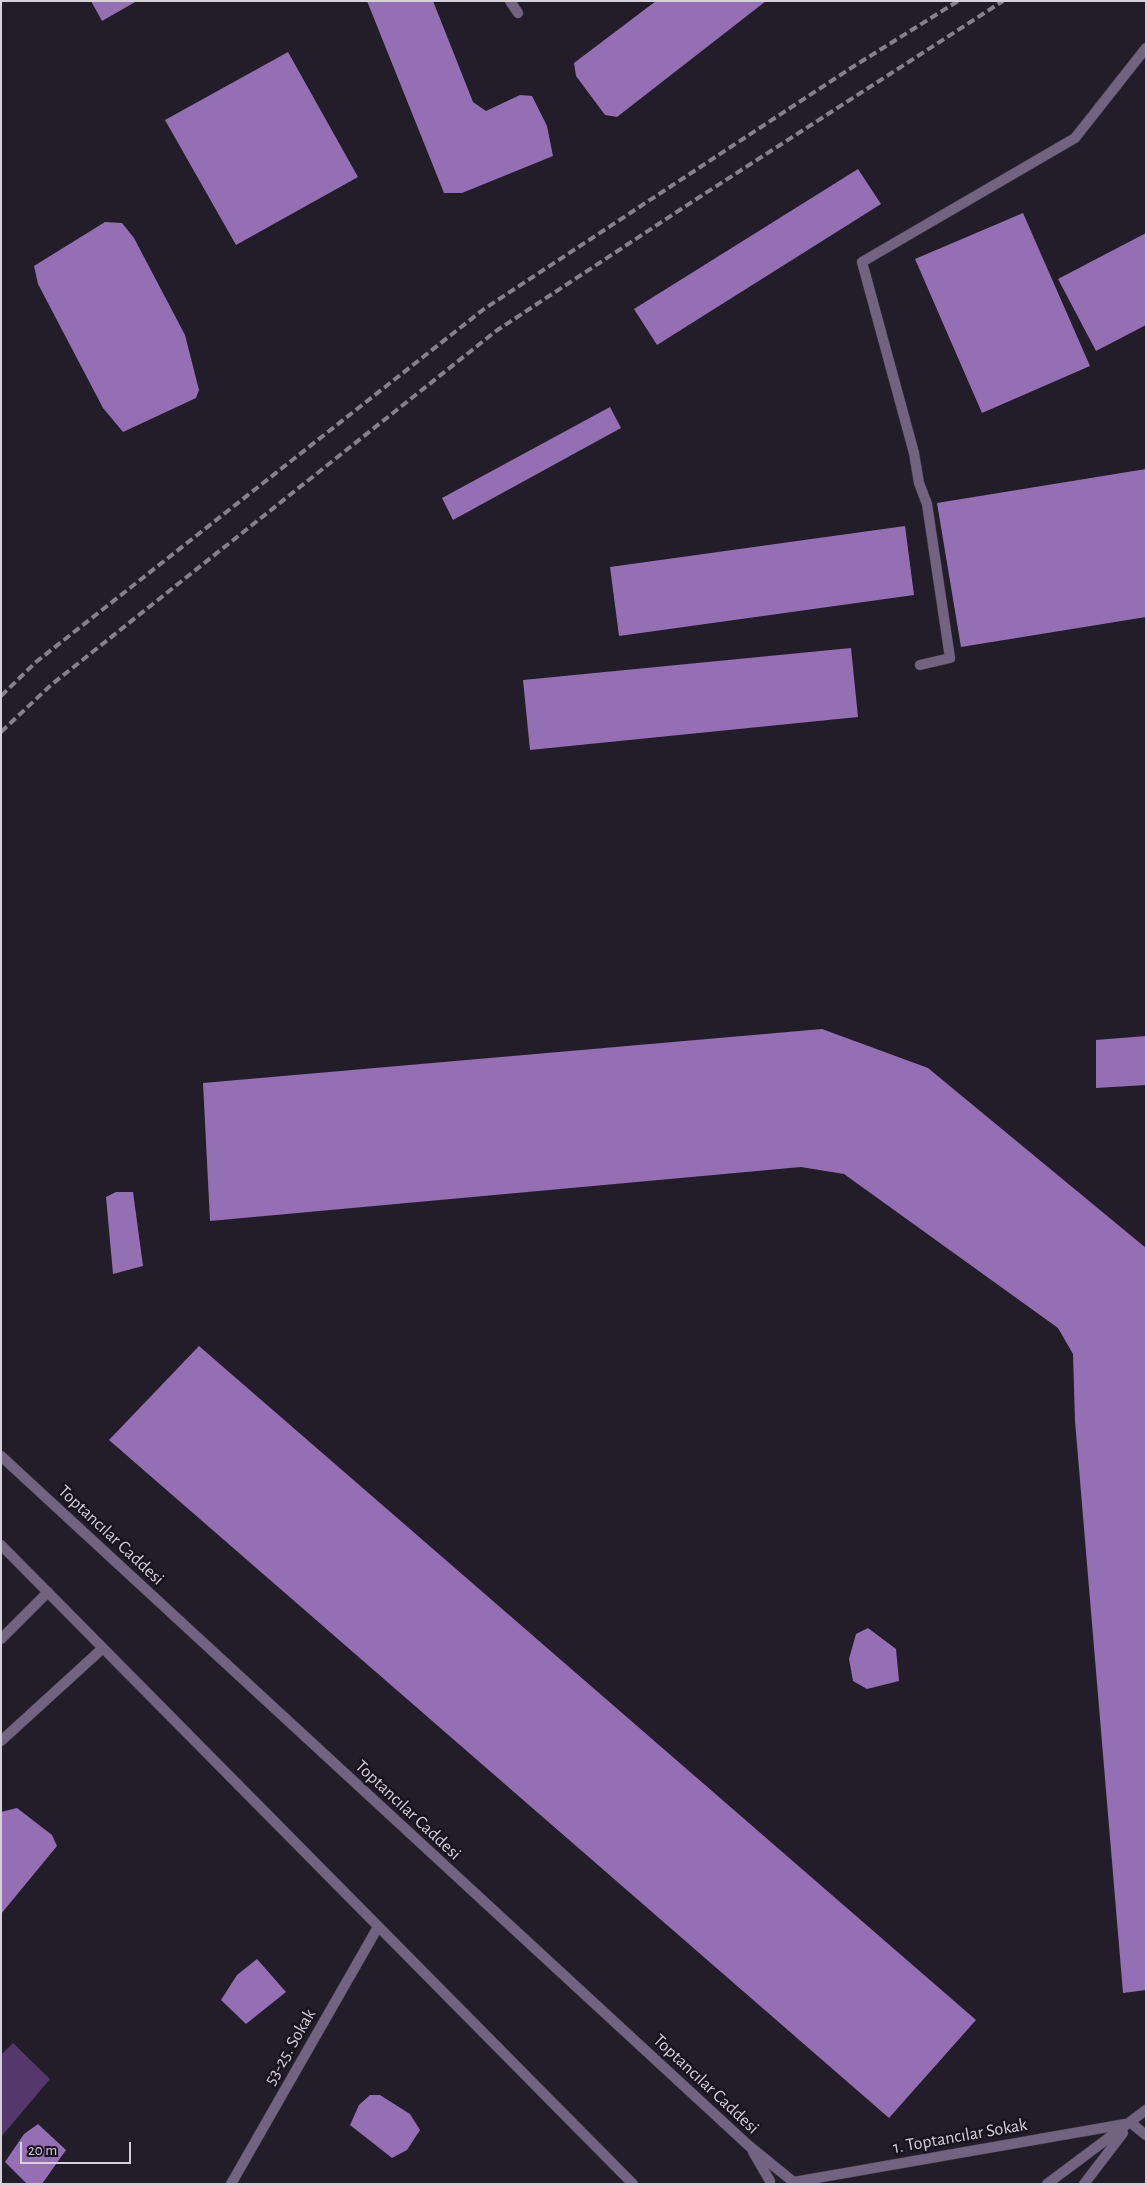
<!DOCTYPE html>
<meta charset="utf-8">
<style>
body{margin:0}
#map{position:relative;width:1147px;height:2185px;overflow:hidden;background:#231c29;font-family:"Alegreya Sans",sans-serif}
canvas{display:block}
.frame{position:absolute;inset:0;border:2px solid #d5d0d9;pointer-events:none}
.scale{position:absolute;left:20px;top:2142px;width:111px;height:22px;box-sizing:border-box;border:2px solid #d5d0d9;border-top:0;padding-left:6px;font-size:15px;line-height:18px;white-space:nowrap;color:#d5d0d9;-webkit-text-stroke:4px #1a1320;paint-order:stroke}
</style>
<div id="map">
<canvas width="1147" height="2185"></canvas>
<div class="frame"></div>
<div class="scale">20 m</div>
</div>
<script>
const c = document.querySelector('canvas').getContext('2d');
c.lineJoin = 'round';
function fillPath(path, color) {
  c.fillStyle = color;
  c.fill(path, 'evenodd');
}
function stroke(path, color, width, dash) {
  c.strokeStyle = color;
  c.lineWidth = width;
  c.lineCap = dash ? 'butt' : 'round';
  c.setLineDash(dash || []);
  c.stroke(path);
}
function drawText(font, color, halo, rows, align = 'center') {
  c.font = font + ' "Alegreya Sans",sans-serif';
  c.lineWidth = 5;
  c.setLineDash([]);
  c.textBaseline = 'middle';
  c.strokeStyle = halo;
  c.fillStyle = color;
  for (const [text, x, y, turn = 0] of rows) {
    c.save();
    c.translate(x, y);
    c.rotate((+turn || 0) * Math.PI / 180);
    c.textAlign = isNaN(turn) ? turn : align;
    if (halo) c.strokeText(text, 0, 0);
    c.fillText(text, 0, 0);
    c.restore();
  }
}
fillPath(new Path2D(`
 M 13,2043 L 50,2079 L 1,2137 L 1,2055 Z`), '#54376b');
fillPath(new Path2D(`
 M 91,1 L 137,1 L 102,21 Z
 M 367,1 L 433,1 L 473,102 L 486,111 L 520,95 L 532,96 L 547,126 L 553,156 L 462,193 L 444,193 Z
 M 656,1 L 766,1 L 617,117 L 605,115 L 576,76 L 574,63 Z
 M 288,52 L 358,177 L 236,245 L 165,120 Z
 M 858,169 L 881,204 L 657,345 L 634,309 Z
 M 1023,213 L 1090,366 L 982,413 L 915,259 Z
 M 105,222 L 122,223 L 134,238 L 185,335 L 199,390 L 196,398 L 123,432 L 103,408 L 38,284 L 34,266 Z
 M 1146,233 L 1146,325 L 1096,351 L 1058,279 Z
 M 610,407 L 621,428 L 453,520 L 442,498 Z
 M 1146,469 L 1146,617 L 961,647 L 937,503 Z
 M 905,526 L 914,595 L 619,636 L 610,567 Z
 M 851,648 L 858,717 L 530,750 L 523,680 Z
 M 822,1029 L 928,1068 L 1146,1248 L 1146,1990 L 1123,1993 L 1075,1421 L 1073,1354 L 1058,1328 L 844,1174 L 801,1167 L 210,1221 L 203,1083 Z
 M 1146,1036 L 1146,1085 L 1096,1088 L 1096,1040 Z
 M 116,1192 L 133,1192 L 143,1266 L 113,1274 L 106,1197 Z
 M 199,1346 L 976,2020 L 889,2118 L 109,1440 Z
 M 868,1628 L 896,1649 L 899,1681 L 867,1689 L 853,1681 L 849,1659 L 856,1634 Z
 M 17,1808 L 52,1835 L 57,1846 L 1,1914 L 1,1812 Z
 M 257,1959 L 286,1992 L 246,2024 L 221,2000 L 237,1975 Z
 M 370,2095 L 380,2095 L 410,2114 L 420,2130 L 407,2150 L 392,2158 L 350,2125 L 359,2105 Z
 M 38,2124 L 66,2150 L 42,2184 L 27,2184 L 5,2162 L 24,2134 Z`), '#946fb3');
const service = new Path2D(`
 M 510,1 L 518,13
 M 920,665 L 950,658 L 927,504 L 919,483 L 914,453 L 862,262 L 1075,138 L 1146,48`);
const minor = new Path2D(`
 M 1131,2123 L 1146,2135
 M 794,2182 L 1131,2123
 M 231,2184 L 378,1927
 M 1047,2184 L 1146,2110
 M 1084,2184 L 1123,2133`);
const tertiary = new Path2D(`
 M 1,1456 L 748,2145 L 796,2184
 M 1,1545 L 633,2184
 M 1,1639 L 48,1592
 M 1,1741 L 103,1648
 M 753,2152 L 770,2181 L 770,2184`);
stroke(service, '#3f3945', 11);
stroke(minor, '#3f3945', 11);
stroke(tertiary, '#3f3945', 11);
stroke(service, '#726380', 10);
stroke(minor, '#726380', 10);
stroke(tertiary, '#726380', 10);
stroke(new Path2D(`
 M 1,696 L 36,662 L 484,309 L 851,68 L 958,1
 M 1,732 L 51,685 L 496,331 L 698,198 L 1003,1`), '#85808a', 4, [8, 4]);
drawText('18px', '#d5d0d9', '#1a1320', [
 ["Toptancılar Caddesi",111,1535,43],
 ["Toptancılar Caddesi",408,1810,43],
 ["53-25. Sokak",290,2047,-60],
 ["Toptancılar Caddesi",706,2084,43],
 ["1. Toptancılar Sokak",960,2136,-10]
]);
</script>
